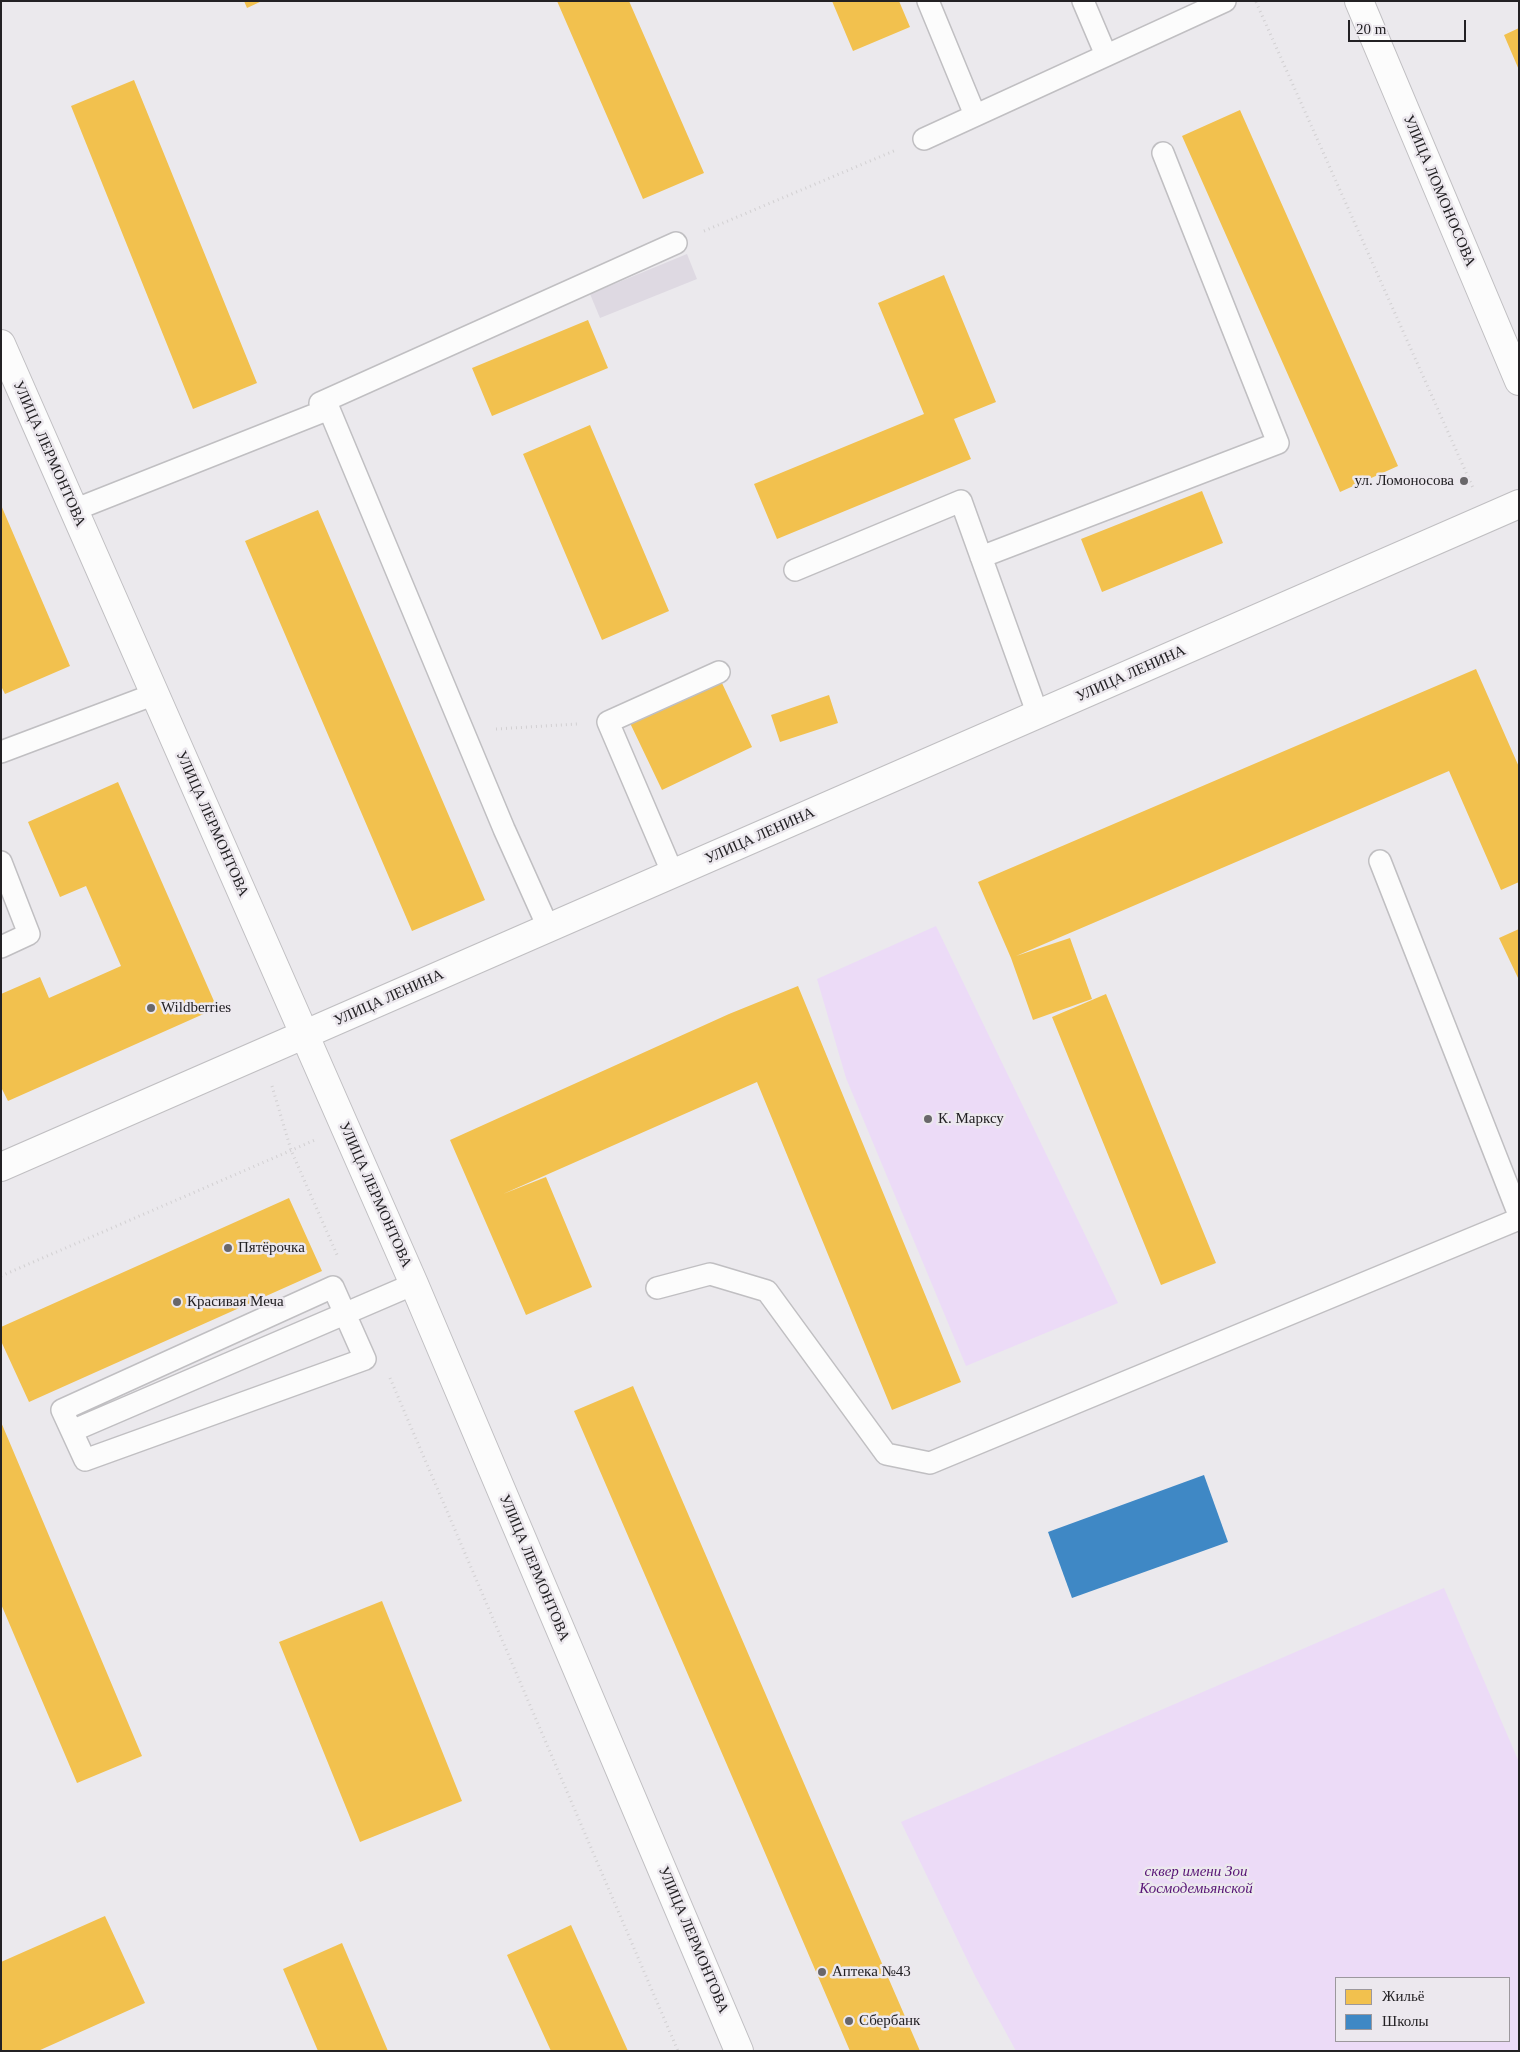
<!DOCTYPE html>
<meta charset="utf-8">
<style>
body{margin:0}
#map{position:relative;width:1520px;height:2052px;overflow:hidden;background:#ebe9ed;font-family:"Times New Roman",serif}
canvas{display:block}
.frame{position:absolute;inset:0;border:2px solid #232124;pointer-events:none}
.legend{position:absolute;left:1335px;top:1977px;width:175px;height:65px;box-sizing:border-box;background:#ece8ee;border:1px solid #9c989d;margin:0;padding:6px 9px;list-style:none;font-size:15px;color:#232124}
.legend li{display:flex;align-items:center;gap:10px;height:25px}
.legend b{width:25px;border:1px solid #9c989d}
.scale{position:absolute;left:1348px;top:20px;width:118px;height:22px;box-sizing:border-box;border:2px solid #232124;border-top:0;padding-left:6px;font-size:15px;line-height:18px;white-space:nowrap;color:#232124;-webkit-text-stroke:4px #ece8ee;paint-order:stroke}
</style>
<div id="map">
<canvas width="1520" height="2052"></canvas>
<div class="frame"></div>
<ul class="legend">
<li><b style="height:14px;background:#f2c14e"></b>Жильё</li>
<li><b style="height:14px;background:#3f88c5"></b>Школы</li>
</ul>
<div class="scale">20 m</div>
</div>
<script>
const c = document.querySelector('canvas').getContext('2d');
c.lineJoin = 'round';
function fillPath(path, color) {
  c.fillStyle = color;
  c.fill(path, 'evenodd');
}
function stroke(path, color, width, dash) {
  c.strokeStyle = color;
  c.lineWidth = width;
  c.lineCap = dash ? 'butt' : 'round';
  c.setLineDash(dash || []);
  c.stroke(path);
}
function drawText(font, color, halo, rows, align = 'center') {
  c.font = font + ' "Times New Roman",serif';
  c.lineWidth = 5;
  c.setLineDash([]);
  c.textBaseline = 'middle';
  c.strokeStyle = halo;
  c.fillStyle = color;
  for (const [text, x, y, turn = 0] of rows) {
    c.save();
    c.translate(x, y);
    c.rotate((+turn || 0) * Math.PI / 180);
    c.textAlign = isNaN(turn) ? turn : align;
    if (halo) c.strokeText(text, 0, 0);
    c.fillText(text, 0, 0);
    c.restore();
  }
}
fillPath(new Path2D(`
 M 687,254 L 697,279 L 600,318 L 590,294 Z`), '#ded9e2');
fillPath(new Path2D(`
 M 936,926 L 1118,1303 L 966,1366 L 846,1078 L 817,979 Z
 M 1444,1588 L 1519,1762 L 1519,2051 L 1016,2051 L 975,1976 L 901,1822 ZM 1336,1978 L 1509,1978 L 1509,2041 L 1336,2041 Z`), '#ecdbf7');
fillPath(new Path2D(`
 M 244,1 L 262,1 L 247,8 Z
 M 557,1 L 629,1 L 704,173 L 643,199 Z
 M 832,1 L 899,1 L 910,27 L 853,51 Z
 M 1519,28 L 1519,70 L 1504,35 Z
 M 134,80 L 257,383 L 193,409 L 71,106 Z
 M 1240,110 L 1398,466 L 1340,492 L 1182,136 Z
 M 944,275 L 996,402 L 954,419 L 971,459 L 777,539 L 754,484 L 924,414 L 878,303 Z
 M 588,320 L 608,368 L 492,416 L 472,368 Z
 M 590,425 L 669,611 L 602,640 L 523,454 Z
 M 1202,491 L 1223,543 L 1102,592 L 1081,539 Z
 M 1,505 L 70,666 L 5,694 L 1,686 Z
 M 318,510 L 485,900 L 412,931 L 245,541 Z
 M 1476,669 L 1519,767 L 1519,882 L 1501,890 L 1449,771 L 1016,956 L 1070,938 L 1092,999 L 1033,1020 L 1011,958 L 978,882 Z
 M 721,681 L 752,747 L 662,790 L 630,723 Z
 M 829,695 L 838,723 L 780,742 L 771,715 Z
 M 118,782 L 217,1008 L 8,1101 L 1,1087 L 1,994 L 40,977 L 49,998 L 121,966 L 86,886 L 60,897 L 28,822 Z
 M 1519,929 L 1519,980 L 1499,938 Z
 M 798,986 L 961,1382 L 892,1410 L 757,1082 L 503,1194 L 546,1177 L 592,1287 L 526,1315 L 450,1140 L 729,1014 Z
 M 1106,994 L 1216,1263 L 1161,1285 L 1052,1017 Z
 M 289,1198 L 322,1271 L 29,1402 L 1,1341 L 1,1327 Z
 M 633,1386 L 815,1809 L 920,2051 L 850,2051 L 756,1832 L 574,1411 Z
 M 1,1422 L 142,1756 L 77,1783 L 1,1604 Z
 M 382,1601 L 462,1801 L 360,1842 L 279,1642 Z
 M 105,1916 L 145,2003 L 38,2051 L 1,2051 L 1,1962 Z
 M 571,1925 L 628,2051 L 551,2051 L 507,1955 Z
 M 342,1943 L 388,2051 L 318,2051 L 283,1969 Z`), '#f2c14e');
fillPath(new Path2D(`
 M 1204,1475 L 1228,1542 L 1072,1598 L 1048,1532 Z`), '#3f88c5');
const lane = new Path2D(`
 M 928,1 L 975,115
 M 1083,1 L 1106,55
 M 924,139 L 1225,1
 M 329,409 L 504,829 L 548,927
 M 74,510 L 329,409 L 320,403 L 676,243
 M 981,557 L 1278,443 L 1163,153
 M 795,570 L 961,501 L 1038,715
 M 1,752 L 155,694
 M 1380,861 L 1519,1215
 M 1,862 L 29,934 L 1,947
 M 673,874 L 608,722 L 719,672
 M 333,1287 L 365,1359 L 85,1460 L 62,1410 Z
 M 657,1288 L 710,1274 L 767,1291 L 886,1454 L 930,1463 L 1519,1219
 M 72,1431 L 414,1284`);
const street = new Path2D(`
 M 1359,1 L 1519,381
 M 1,344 L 414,1284 L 739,2051`);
const secondary = new Path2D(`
 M 1,1167 L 1519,504`);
stroke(lane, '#c0bfc2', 24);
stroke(street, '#c0bfc2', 30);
stroke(secondary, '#c0bfc2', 30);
stroke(new Path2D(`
 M 1256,2 L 1473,488
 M 704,231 L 896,150
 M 496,729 L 577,724
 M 272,1086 L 291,1150 L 338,1257
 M 1,1276 L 315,1140
 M 390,1378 L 678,2051`), '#d2d0d2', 3, [1, 4]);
stroke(lane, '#fcfcfc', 21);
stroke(street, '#fcfcfc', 28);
stroke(secondary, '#fcfcfc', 28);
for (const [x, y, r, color] of [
 [1464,481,5,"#69676a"],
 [151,1008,5,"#69676a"],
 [928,1119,5,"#69676a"],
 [228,1248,5,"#69676a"],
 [177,1302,5,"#69676a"],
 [822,1972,5,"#69676a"],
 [849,2021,5,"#69676a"]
]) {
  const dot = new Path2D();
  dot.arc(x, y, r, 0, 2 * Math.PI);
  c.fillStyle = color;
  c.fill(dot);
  stroke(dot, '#ece8ee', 2);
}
drawText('15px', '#232124', '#ece8ee', [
 ["УЛИЦА ЛОМОНОСОВА",1439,191,67],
 ["УЛИЦА ЛЕРМОНТОВА",49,454,66],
 ["УЛИЦА ЛЕНИНА",1131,674,-24],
 ["УЛИЦА ЛЕРМОНТОВА",212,824,66],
 ["УЛИЦА ЛЕНИНА",760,836,-24],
 ["УЛИЦА ЛЕНИНА",389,998,-24],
 ["УЛИЦА ЛЕРМОНТОВА",375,1195,66],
 ["УЛИЦА ЛЕРМОНТОВА",534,1568,67],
 ["УЛИЦА ЛЕРМОНТОВА",693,1940,67]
]);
drawText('15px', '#232124', '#ece8ee', [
 ["ул. Ломоносова",1454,481,"right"],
 ["Wildberries",161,1008],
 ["К. Марксу",938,1119],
 ["Пятёрочка",238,1248],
 ["Красивая Меча",187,1302],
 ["Аптека №43",832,1972],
 ["Сбербанк",859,2021]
], 'left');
drawText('italic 15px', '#571475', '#ece8ee', [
 ["сквер имени Зои",1196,1872],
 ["Космодемьянской",1196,1889]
]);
</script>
